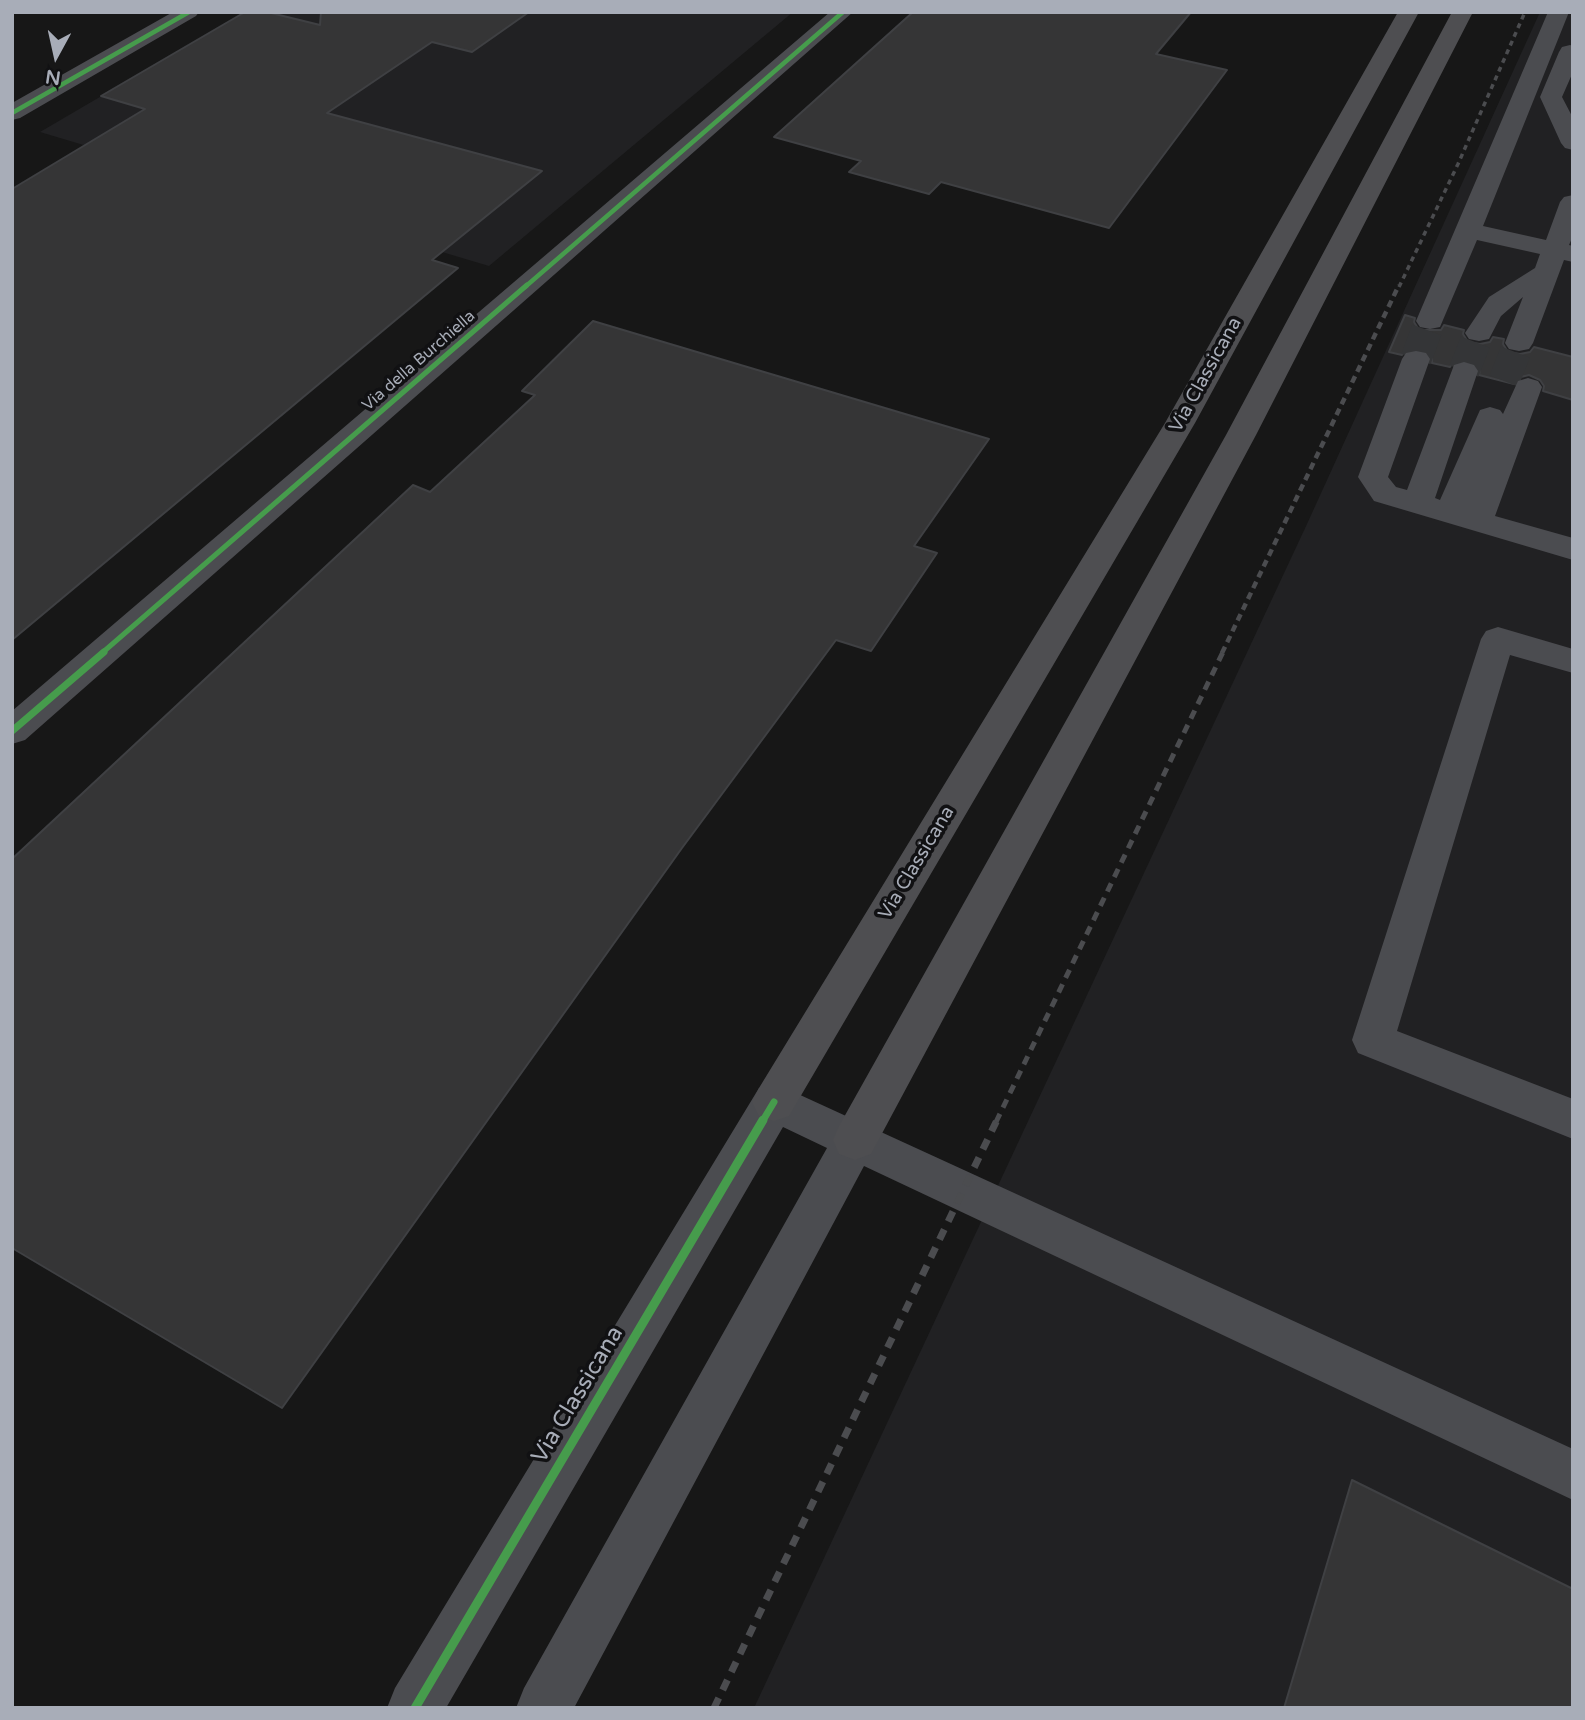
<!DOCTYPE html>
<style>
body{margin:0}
#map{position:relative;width:1585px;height:1720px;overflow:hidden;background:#171717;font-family:"Varela Round",sans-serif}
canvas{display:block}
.frame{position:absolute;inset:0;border:14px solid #a8adb8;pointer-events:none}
.north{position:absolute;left:21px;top:21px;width:70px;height:70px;-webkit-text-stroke:5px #111113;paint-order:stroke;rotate:188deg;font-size:19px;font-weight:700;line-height:28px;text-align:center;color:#a8adb8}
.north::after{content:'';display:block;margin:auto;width:24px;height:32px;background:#a8adb8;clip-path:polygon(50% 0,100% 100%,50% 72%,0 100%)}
</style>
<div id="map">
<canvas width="1585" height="1720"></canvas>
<div class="frame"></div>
<div class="north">N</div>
</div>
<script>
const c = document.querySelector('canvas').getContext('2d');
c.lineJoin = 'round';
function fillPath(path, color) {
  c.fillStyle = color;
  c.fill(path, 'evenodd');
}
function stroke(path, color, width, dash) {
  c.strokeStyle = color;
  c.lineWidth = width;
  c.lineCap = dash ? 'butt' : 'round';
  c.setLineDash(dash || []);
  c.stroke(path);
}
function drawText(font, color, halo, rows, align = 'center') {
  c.font = font + ' "Varela Round",sans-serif';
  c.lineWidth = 7;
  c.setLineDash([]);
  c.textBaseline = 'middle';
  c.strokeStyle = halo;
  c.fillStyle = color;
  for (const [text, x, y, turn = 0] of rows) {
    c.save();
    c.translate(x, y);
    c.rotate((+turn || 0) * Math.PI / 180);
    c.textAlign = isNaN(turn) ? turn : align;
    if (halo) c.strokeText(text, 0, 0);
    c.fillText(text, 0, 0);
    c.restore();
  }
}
fillPath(new Path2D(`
 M 245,12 L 793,12 L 489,266 L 40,132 Z
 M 1540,12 L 1573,12 L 1573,1708 L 754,1708 L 1307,524 Z`), '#212123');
const building = new Path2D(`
 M 245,12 L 267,12 L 320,25 L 321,12 L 529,12 L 472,52 L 432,42 L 327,113 L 542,171 L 432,260 L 458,268 L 12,640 L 12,189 L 145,109 L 101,96 Z
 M 913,12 L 1191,12 L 1156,54 L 1227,70 L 1109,228 L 941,182 L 929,194 L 849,172 L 861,161 L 774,137 Z
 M 1405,315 L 1415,318 L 1414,322 L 1419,330 L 1441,330 L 1444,325 L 1464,330 L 1463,334 L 1468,342 L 1480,344 L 1490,342 L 1493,337 L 1504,339 L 1503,344 L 1508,352 L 1520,354 L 1530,352 L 1534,347 L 1573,357 L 1573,400 L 1543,391 L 1544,386 L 1540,380 L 1529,375 L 1517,378 L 1514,384 L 1479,375 L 1480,370 L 1476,364 L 1465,359 L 1453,362 L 1450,367 L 1432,363 L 1432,358 L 1427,350 L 1415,348 L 1405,350 L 1402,355 L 1389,352 Z
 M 593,321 L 989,439 L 914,546 L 937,553 L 871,651 L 836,640 L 682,848 L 282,1408 L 12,1248 L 12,859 L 413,485 L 430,492 L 535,395 L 522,391 Z
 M 1352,1480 L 1573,1589 L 1573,1708 L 1284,1708 Z`);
fillPath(building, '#353536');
stroke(building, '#3f4043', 2);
stroke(new Path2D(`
 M 1416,359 L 1430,321
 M 1464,371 L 1479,333
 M 1504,381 L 1519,343`), '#343537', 31, [31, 15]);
fillPath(new Path2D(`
 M 173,12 L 199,12 L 196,16 L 20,118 L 12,120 L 12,103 Z
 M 830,12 L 853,12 L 25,740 L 12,744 L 12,711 Z
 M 1548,12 L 1569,12 L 1483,226 L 1546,240 L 1560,202 L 1564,197 L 1573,195 L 1573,236 L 1569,245 L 1573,246 L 1573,262 L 1564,260 L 1533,343 L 1529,349 L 1519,351 L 1509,349 L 1505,343 L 1523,297 L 1501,316 L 1489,339 L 1479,341 L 1469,339 L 1465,333 L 1489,297 L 1535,268 L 1540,254 L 1477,240 L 1440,327 L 1430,329 L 1420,327 L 1416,321 Z
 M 1570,45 L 1573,46 L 1573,72 L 1562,97 L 1573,118 L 1573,150 L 1565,148 L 1561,143 L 1540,97 L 1559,52 L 1562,47 Z
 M 1416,351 L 1426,353 L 1430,359 L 1388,477 L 1396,487 L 1407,490 L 1454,365 L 1464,362 L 1474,365 L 1478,371 L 1435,498 L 1440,500 L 1480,410 L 1490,407 L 1500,410 L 1503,414 L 1518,381 L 1528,378 L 1538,381 L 1542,387 L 1495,516 L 1573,538 L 1573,560 L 1374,501 L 1358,477 L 1402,359 L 1406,353 Z
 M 1498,627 L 1573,649 L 1573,673 L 1510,655 L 1397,1031 L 1573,1099 L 1573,1139 L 1358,1053 L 1352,1040 L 1481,639 L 1486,631 Z
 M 774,1083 L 1573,1449 L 1573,1500 L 864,1166 L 574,1708 L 516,1708 L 524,1688 L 827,1148 L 783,1127 L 446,1708 L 387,1708 L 395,1688 L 759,1088 Z`), '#4b4c50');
fillPath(new Path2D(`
 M 1398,12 L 1419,12 L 1195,423 L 789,1116 L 774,1121 L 759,1116 L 752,1102 L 759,1088 L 1165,423 Z
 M 1452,12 L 1473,12 L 1256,435 L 871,1154 L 855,1160 L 839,1154 L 833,1140 L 839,1126 L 1226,435 Z`), '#4e4e51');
stroke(new Path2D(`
 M 1399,287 L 1458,164 L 1525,12`), '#4b4c4f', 3.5, [5, 4.5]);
stroke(new Path2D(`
 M 1222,653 L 1399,285`), '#4b4c4f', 4.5, [7, 5]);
stroke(new Path2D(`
 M 996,1122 L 1223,652`), '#4b4c4f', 5, [9, 7]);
stroke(new Path2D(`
 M 714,1708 L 997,1120`), '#4b4c4f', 7, [11, 9]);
stroke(new Path2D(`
 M 12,113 L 189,12
 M 525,287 L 843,12`), '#469c4c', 4.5);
stroke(new Path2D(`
 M 102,653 L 527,285`), '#469c4c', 5);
stroke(new Path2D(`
 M 12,731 L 104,652
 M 762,1122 L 774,1102`), '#469c4c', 7);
stroke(new Path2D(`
 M 415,1708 L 763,1120`), '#469c4c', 9);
drawText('16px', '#a8adb8', '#111113', [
 ["Via della Burchiella",419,361,-41]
]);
drawText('19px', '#a8adb8', '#111113', [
 ["Via Classicana",1206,375,-61],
 ["Via Classicana",917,863,-59]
]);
drawText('23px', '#a8adb8', '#111113', [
 ["Via Classicana",578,1395,-59]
]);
</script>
